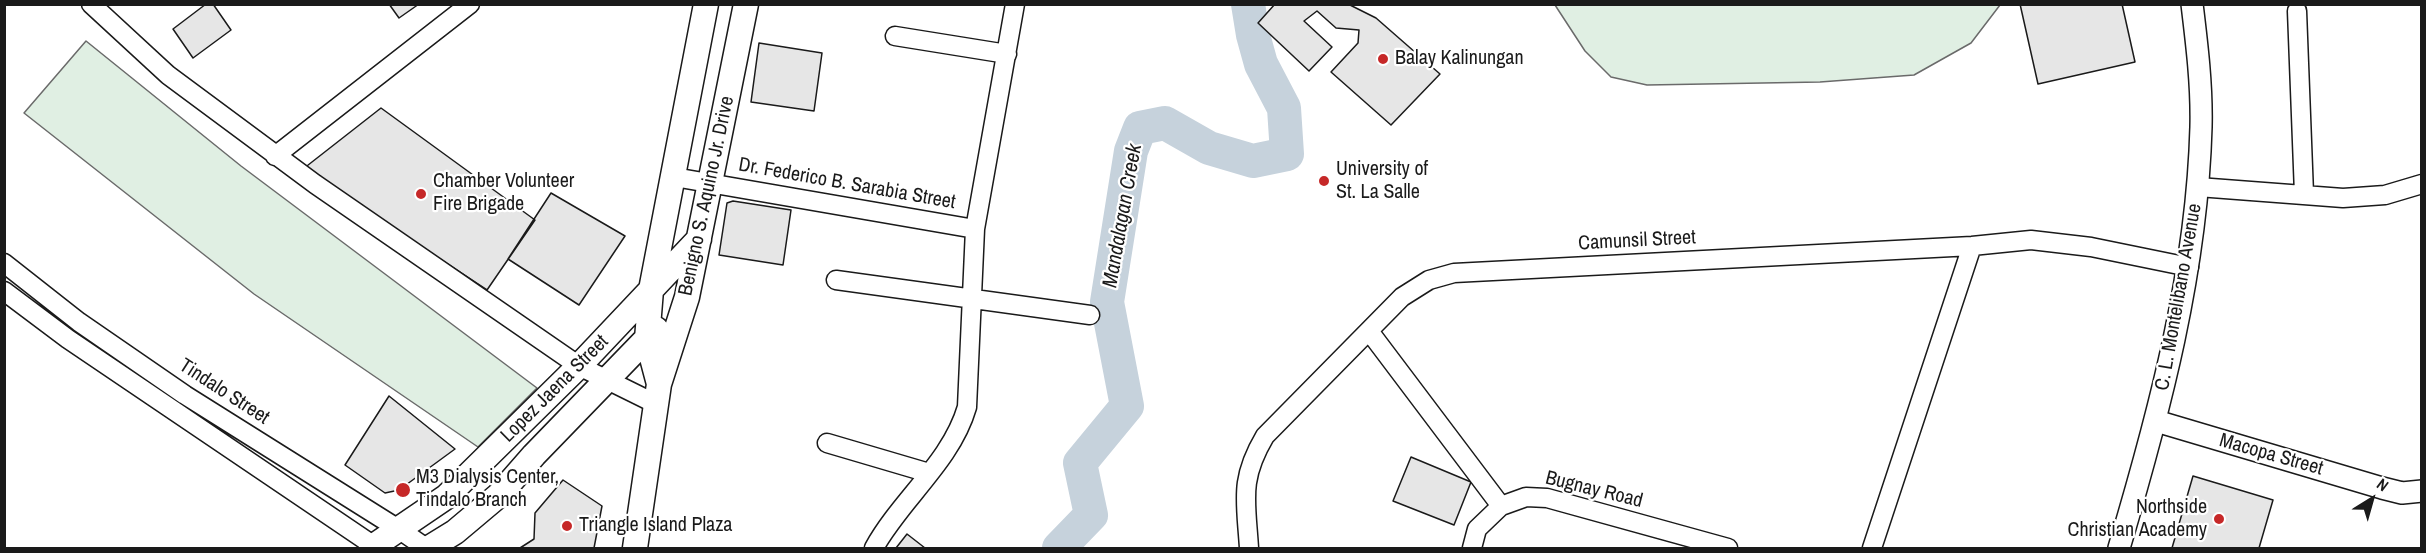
<!DOCTYPE html>
<style>
body{margin:0}
#map{position:relative;width:2426px;height:553px;overflow:hidden;background:#fff;font-family:"Archivo Narrow",sans-serif}
canvas{display:block}
.frame{position:absolute;inset:0;border:6px solid #1a1a1a;pointer-events:none}
.north{position:absolute;left:2342px;top:469px;width:60px;height:60px;-webkit-text-stroke:4px #fff;paint-order:stroke;rotate:37deg;font-size:16px;font-weight:700;line-height:24px;text-align:center;color:#1a1a1a}
.north::after{content:'';display:block;margin:auto;width:21px;height:27px;background:#1a1a1a;clip-path:polygon(50% 0,100% 100%,50% 72%,0 100%)}
</style>
<div id="map">
<canvas width="2426" height="553"></canvas>
<div class="frame"></div>
<div class="north">N</div>
</div>
<script>
const c = document.querySelector('canvas').getContext('2d');
c.lineJoin = 'round';
function fillPath(path, color) {
  c.fillStyle = color;
  c.fill(path, 'evenodd');
}
function stroke(path, color, width, dash) {
  c.strokeStyle = color;
  c.lineWidth = width;
  c.lineCap = dash ? 'butt' : 'round';
  c.setLineDash(dash || []);
  c.stroke(path);
}
function drawText(font, color, halo, rows, align = 'center') {
  c.font = font + ' "Archivo Narrow",sans-serif';
  c.lineWidth = 4.5;
  c.setLineDash([]);
  c.textBaseline = 'middle';
  c.strokeStyle = halo;
  c.fillStyle = color;
  for (const [text, x, y, turn = 0] of rows) {
    c.save();
    c.translate(x, y);
    c.rotate((+turn || 0) * Math.PI / 180);
    c.textAlign = isNaN(turn) ? turn : align;
    if (halo) c.strokeText(text, 0, 0);
    c.fillText(text, 0, 0);
    c.restore();
  }
}
const green = new Path2D(`
 M 1555,5 L 1555,4 L 2000,5 L 1971,43 L 1914,75 L 1820,82 L 1647,85 L 1611,77 L 1585,51 Z
 M 86,41 L 241,166 L 537,388 L 478,447 L 254,294 L 24,113 Z`);
fillPath(green, '#e0efe3');
stroke(green, '#6a6a6a', 1.5);
stroke(new Path2D(`
 M 1059,548 L 1091,515 L 1080,463 L 1127,406 L 1107,302 L 1131,151 L 1140,128 L 1165,123 L 1209,148 L 1253,161 L 1287,154 L 1284,108 L 1261,64 L 1253,35 L 1248,4`), '#c6d2dc', 34);
const building = new Path2D(`
 M 206,4 L 213,4 L 231,30 L 193,58 L 173,29 Z
 M 389,4 L 419,4 L 399,18 Z
 M 1275,4 L 1348,4 L 1376,18 L 1440,74 L 1391,125 L 1331,72 L 1358,43 L 1359,30 L 1336,28 L 1317,11 L 1304,21 L 1332,47 L 1309,71 L 1258,23 Z
 M 2020,4 L 2122,4 L 2135,62 L 2038,84 Z
 M 759,43 L 822,53 L 814,111 L 751,102 Z
 M 381,108 L 535,220 L 487,290 L 303,169 Z
 M 551,193 L 625,236 L 579,305 L 508,259 Z
 M 733,201 L 791,210 L 783,265 L 719,255 L 727,203 Z
 M 389,396 L 455,449 L 399,490 L 385,493 L 345,465 Z
 M 1411,457 L 1471,482 L 1454,525 L 1393,501 Z
 M 2193,476 L 2273,500 L 2259,548 L 2172,548 Z
 M 563,480 L 602,506 L 594,548 L 520,548 L 534,539 L 535,513 Z
 M 907,534 L 925,548 L 896,548 Z`);
fillPath(building, '#e6e6e6');
stroke(building, '#1a1a1a', 1.5);
const minor = new Path2D(`
 M 91,4 L 168,75 L 315,184 L 579,366 L 656,404
 M 2297,11 L 2304,194
 M 895,36 L 1007,54
 M 275,156 L 470,4
 M 674,177 L 975,229
 M 2198,187 L 2343,198 L 2385,195 L 2422,184
 M 4,263 L 79,322 L 185,395 L 400,530 L 426,548
 M 836,280 L 1090,315
 M 4,291 L 68,339 L 377,548
 M 1369,331 L 1501,506
 M 827,443 L 929,473
 M 874,548 C 901,499 951,462 967,407 L 975,229 L 1015,4
 M 1249,548 C 1246,500 1239,480 1265,436 L 1402,297 L 1429,280 L 1454,273 L 1972,246 L 2031,240 L 2091,247 L 2189,267
 M 1472,548 L 1477,529 L 1501,506 L 1526,497 L 1547,498 L 1728,548
 M 1872,548 L 1972,246`);
const tertiary = new Path2D(`
 M 2156,421 L 2382,488 L 2402,493 L 2422,491
 M 2119,548 C 2160,410 2197,271 2201,127 C 2202,86 2197,45 2192,4`);
const secondary = new Path2D(`
 M 659,384 L 647,339 L 651,290 L 706,4
 M 371,548 L 446,497 L 579,366 L 699,239
 M 429,548 L 455,532 L 499,495 L 534,455 L 656,329
 M 635,548 L 659,384 L 687,297 L 746,4`);
stroke(minor, '#1a1a1a', 21);
stroke(tertiary, '#1a1a1a', 24);
stroke(secondary, '#1a1a1a', 27);
stroke(minor, '#fff', 18);
stroke(tertiary, '#fff', 21);
stroke(secondary, '#fff', 24);
for (const [x, y, r, color] of [
 [1383,59,6,"#c62828"],
 [1324,181,6,"#c62828"],
 [421,194,6,"#c62828"],
 [403,490,8,"#c62828"],
 [2219,519,6,"#c62828"],
 [567,526,6,"#c62828"]
]) {
  const dot = new Path2D();
  dot.arc(x, y, r, 0, 2 * Math.PI);
  c.fillStyle = color;
  c.fill(dot);
  stroke(dot, '#fff', 2);
}
drawText('20px', '#1a1a1a', '#fff', [
 ["Balay Kalinungan",1395,59],
 ["University of",1336,170],
 ["St. La Salle",1336,193],
 ["Chamber Volunteer",433,182],
 ["Fire Brigade",433,205],
 ["M3 Dialysis Center,",416,478],
 ["Tindalo Branch",416,501],
 ["Northside",2207,508,"right"],
 ["Christian Academy",2207,531,"right"],
 ["Triangle Island Plaza",579,526]
], 'left');
drawText('20px', '#1a1a1a', '#fff', [
 ["Dr. Federico B. Sarabia Street",847,184,10],
 ["Benigno S. Aquino Jr. Drive",707,196,-78],
 ["Camunsil Street",1637,241,-3],
 ["C. L. Montelibano Avenue",2179,297,-80],
 ["Lopez Jaena Street",555,389,-45],
 ["Tindalo Street",224,392,33],
 ["Macopa Street",2271,455,16],
 ["Bugnay Road",1594,490,14]
]);
drawText('italic 21px', '#1a1a1a', '#fff', [
 ["Mandalagan Creek",1123,216,-80]
]);
</script>
